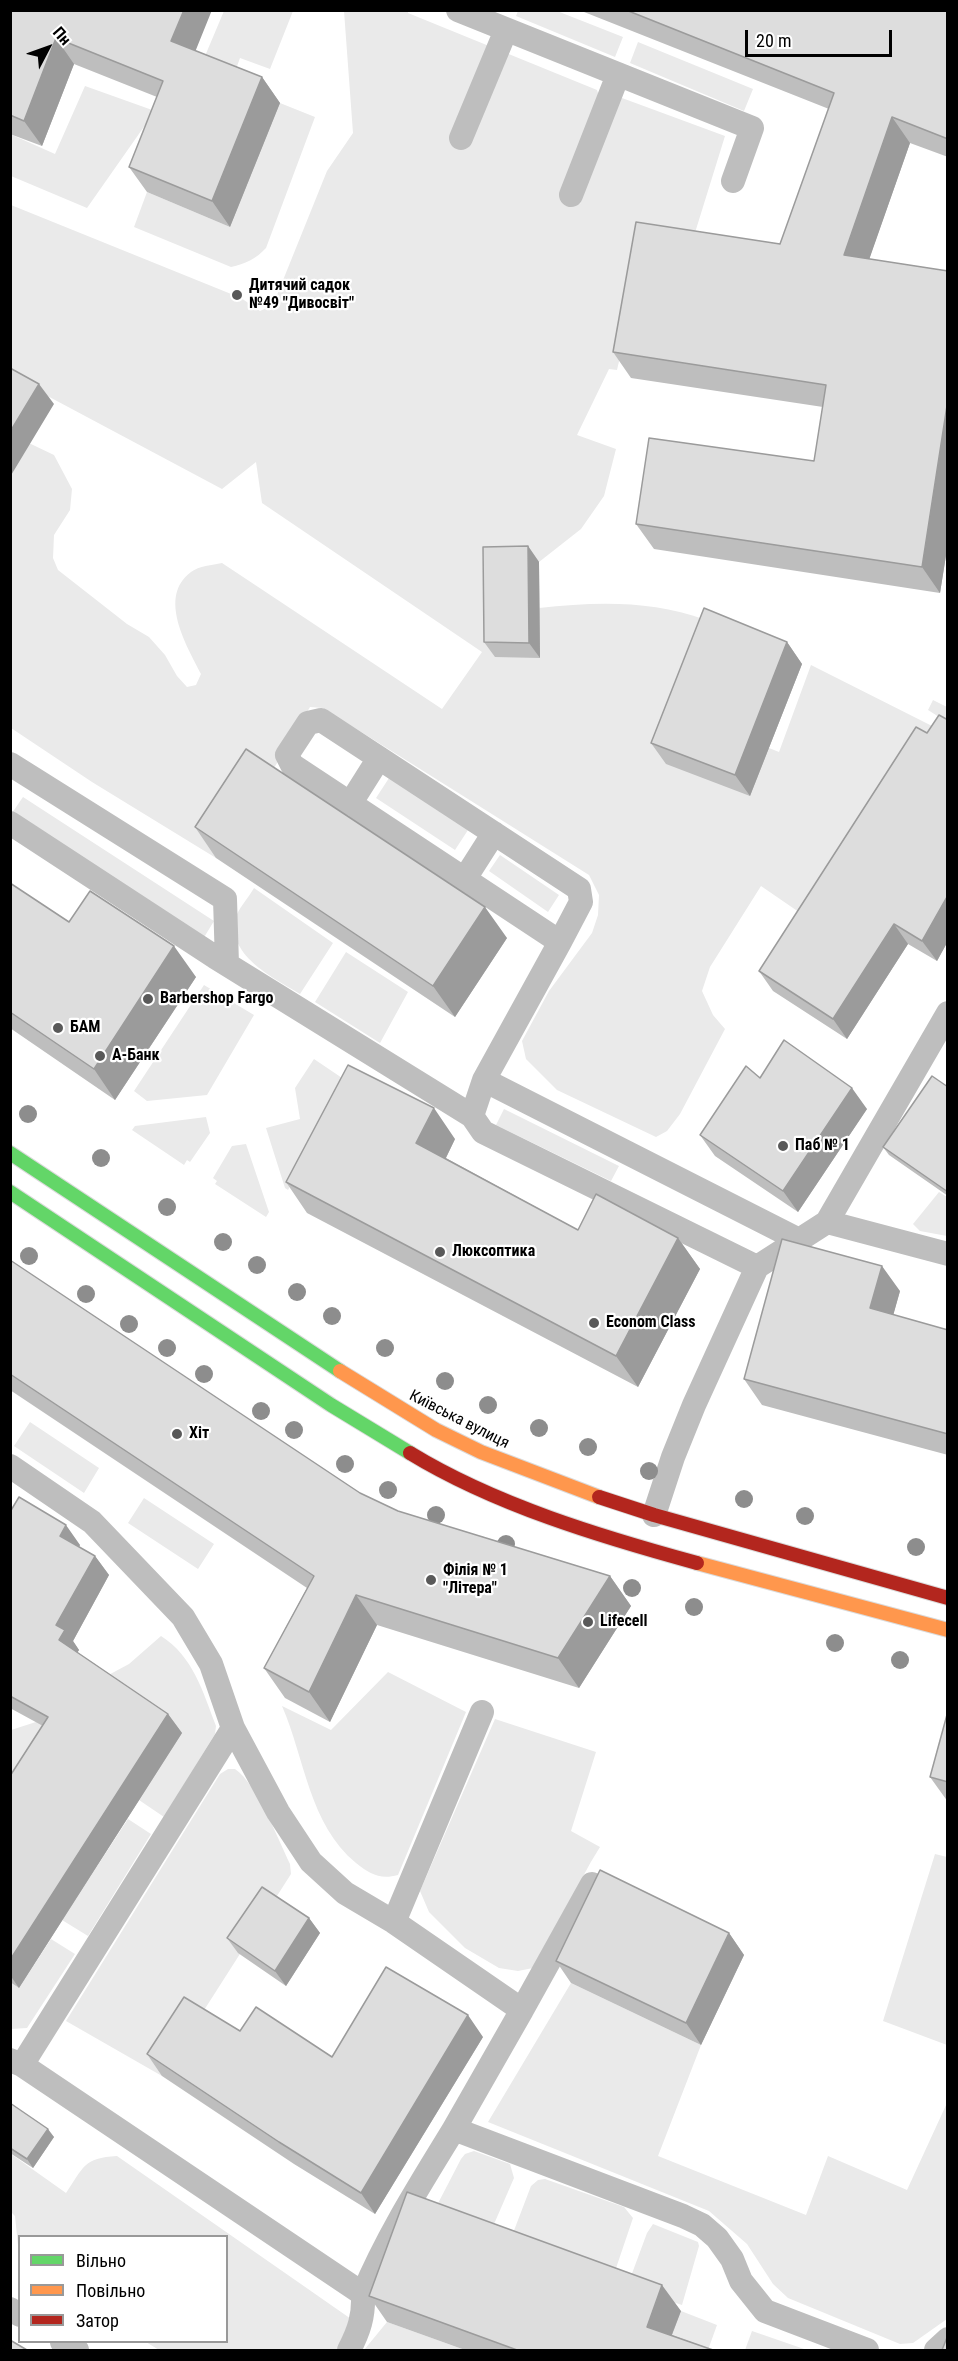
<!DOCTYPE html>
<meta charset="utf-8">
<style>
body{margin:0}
#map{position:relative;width:958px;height:2361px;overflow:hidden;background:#fff;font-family:"Roboto Condensed",sans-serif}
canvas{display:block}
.frame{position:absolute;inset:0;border:12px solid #000;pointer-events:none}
.legend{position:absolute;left:18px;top:2235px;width:210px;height:108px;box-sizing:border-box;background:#fff;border:2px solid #999;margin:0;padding:8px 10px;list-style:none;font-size:18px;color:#000}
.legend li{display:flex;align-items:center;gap:12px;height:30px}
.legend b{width:30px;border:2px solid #999}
.north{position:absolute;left:18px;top:18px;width:60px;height:60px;-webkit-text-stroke:4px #fff;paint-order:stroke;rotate:49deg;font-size:16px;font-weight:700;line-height:24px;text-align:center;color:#000}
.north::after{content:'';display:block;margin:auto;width:21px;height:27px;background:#000;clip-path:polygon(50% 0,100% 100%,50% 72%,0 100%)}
.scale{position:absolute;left:745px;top:30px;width:147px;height:27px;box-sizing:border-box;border:3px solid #000;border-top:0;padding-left:8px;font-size:18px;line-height:21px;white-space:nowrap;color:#000;-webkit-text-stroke:4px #fff;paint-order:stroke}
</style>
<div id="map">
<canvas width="958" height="2361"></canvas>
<div class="frame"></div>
<ul class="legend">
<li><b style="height:8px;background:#63d668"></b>Вільно</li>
<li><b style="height:8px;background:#ff974d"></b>Повільно</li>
<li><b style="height:8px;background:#b3261e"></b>Затор</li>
</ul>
<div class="north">Пн</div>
<div class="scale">20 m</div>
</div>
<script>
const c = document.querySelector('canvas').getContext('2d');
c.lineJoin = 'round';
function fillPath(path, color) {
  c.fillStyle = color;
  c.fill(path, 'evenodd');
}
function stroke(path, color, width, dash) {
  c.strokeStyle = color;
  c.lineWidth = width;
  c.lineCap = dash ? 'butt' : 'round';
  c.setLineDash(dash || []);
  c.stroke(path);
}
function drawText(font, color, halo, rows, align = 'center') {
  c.font = font + ' "Roboto Condensed",sans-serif';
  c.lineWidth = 4.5;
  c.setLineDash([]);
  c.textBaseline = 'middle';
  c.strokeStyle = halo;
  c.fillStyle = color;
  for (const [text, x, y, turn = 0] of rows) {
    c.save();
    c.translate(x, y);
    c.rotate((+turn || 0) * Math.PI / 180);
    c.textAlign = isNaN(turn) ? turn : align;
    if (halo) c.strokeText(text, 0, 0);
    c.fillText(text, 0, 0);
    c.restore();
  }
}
fillPath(new Path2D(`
 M 224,11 L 293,11 L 270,69 L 240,58 L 236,69 L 205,56 Z
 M 344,11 L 408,11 L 408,13 L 597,90 L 599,96 L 561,198 L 580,204 L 618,102 L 622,98 L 725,136 L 689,252 L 634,358 L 620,357 L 617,370 L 609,369 L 577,435 L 616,449 L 604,496 L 581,529 L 539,562 L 539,608 C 597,602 650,600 706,620 L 769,748 L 779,752 L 811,665 L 940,730 L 809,919 L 761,886 L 710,967 L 702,991 L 713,1015 L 725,1029 L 680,1114 L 667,1131 L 656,1137 L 557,1090 L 526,1059 L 522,1041 L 549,991 L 592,933 L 598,915 L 599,895 L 589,875 L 323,708 L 310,707 L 267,780 L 216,858 L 92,782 L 11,728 L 10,477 L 14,470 L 10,434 L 54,455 L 72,489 L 70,510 L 54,535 L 53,558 L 58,570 L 127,624 L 149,637 L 165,655 L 177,676 L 187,687 L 196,685 L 201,674 C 187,646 157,597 191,572 C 199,566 212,565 222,563 L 442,709 L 482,652 L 262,503 L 256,462 L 222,489 L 10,376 L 11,205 L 241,298 L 260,311 L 273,305 L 327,171 L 353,133 Z
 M 518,11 L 557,11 L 623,37 L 615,57 L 516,16 Z
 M 638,42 L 753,89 L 744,111 L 630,63 Z
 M 85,86 L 155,111 L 87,208 L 11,176 L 10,134 L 55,154 Z
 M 280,103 L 315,117 L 266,248 C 256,259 245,264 231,267 L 134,227 L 147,192 L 230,227 Z
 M 933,700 L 947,707 L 947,722 L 928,710 Z
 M 389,778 L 468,830 L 455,850 L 376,798 Z
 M 23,797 L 214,921 L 203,939 L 12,813 Z
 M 500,855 L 559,895 L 548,912 L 489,871 Z
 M 254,888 L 333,943 L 300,994 C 276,979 228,957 235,920 C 237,910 249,897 254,888 Z
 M 346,952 L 408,992 L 380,1043 L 315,1002 Z
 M 204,985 L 254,1015 L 207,1095 L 147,1101 L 134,1091 Z
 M 314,1059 L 348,1082 L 288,1190 L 285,1188 L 266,1128 L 300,1119 L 295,1088 Z
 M 504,1109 L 619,1166 L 611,1181 L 496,1125 Z
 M 206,1117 L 210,1133 L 190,1162 L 187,1160 L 184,1165 L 132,1130 L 135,1126 Z
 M 246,1144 L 269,1212 L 266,1217 L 215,1184 L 217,1181 L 213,1178 L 232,1146 Z
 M 939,1192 L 947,1197 L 947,1236 L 920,1231 L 913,1224 Z
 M 30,1422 L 99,1468 L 84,1493 L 14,1446 Z
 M 144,1498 L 214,1544 L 198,1569 L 128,1523 Z
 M 161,1636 C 193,1656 203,1692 216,1726 L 215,1734 L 164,1817 L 139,1800 L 101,1679 L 129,1664 Z
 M 388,1672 L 466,1712 L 398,1875 C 380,1880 370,1874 356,1863 C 309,1824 305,1759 282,1706 L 331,1730 Z
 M 73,1701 L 11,1818 L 11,1730 L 39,1721 Z
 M 495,1719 L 596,1752 L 571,1831 L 600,1847 C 575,1886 559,1930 533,1968 L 518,1971 L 499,1968 L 465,1948 L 429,1912 L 420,1891 Z
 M 228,1769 L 235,1769 C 257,1784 278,1839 290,1864 L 291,1874 L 162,2076 L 66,2021 L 220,1774 Z
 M 128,1819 L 151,1834 L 88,1936 L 62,1920 Z
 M 935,1854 L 947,1857 L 947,2045 L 883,2021 Z
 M 51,1939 L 75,1954 L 27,2028 L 11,2029 L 10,1982 L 19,1988 Z
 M 571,1983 L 701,2045 L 658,2156 L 806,2215 L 828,2156 L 907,2190 L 947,2103 L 947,2319 L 913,2343 L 900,2344 L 788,2298 L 773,2284 L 747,2244 L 709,2211 L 488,2122 Z
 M 474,2151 L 510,2164 L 514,2178 L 491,2231 L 434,2211 L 461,2159 L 465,2154 Z
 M 11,2154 L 66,2193 C 84,2167 83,2158 117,2156 L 354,2321 L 338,2350 L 159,2350 L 146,2342 L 226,2342 L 226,2236 L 20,2236 L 19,2255 L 15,2216 L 11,2212 Z
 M 545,2179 L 624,2207 L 633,2218 L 613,2277 L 510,2241 L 531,2186 L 538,2180 Z
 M 653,2224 L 698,2242 L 699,2246 L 682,2305 L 627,2287 L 647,2233 Z
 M 681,2311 L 717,2325 L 708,2350 L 666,2350 Z
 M 387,2322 L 465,2350 L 364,2350 Z
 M 752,2331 L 807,2350 L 745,2350 Z`), '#eaeaea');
const fast = new Path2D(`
 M 10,1153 L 340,1371
 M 10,1192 L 331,1405 L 410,1453`);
const slow = new Path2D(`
 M 340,1371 L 436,1430 L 481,1452 L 599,1497
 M 697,1563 L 948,1630`);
const jam = new Path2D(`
 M 410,1453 C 495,1505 602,1537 697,1563
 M 599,1497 L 654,1515 L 948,1598`);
stroke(fast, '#dbdbdb', 16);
stroke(slow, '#dbdbdb', 16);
stroke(jam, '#dbdbdb', 16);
stroke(new Path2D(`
 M 458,10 L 752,128 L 733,181
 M 461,138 L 506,30
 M 571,195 L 618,75
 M 10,764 L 225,899 L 227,964
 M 350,804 L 379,758
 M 10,823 L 215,957 L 472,1116
 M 464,880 L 494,833
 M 560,942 L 581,902 L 579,889 L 321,720 L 308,723 L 287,755 L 292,765 L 560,942 L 484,1080 L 472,1116 L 483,1132 L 757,1267
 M 484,1080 L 799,1240
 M 827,1222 L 948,1254
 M 10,1466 L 92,1522 L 183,1617 L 211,1664 L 233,1728 L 278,1812 L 311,1862 L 345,1893 L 394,1922 L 522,2010 L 454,2129
 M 654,1515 L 673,1457 L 694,1405 L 757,1267 L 827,1222 L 948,1013
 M 394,1922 L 482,1712
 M 522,2010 L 592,1884
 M 10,2060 L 22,2065 L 363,2294 C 364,2316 359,2331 349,2350
 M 22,2065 L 233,1728
 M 363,2294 C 387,2236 421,2183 454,2129 L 683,2216 L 702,2225 L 717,2238 L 732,2259 L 741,2281 L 765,2311 L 867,2350
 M 10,2309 L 20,2315
 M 62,2342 L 77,2350
 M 936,2350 L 948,2339`), '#bebebe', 24);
stroke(fast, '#63d668', 14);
stroke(slow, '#ff974d', 14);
stroke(jam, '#b3261e', 14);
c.fillStyle = '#8d8d8d';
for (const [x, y] of [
 [28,1114],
 [101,1158],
 [167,1207],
 [223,1242],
 [29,1256],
 [257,1265],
 [297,1292],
 [86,1294],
 [332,1316],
 [129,1324],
 [167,1348],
 [385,1348],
 [204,1374],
 [445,1381],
 [488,1405],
 [261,1411],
 [539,1428],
 [294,1430],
 [588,1447],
 [345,1464],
 [649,1471],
 [388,1490],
 [744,1499],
 [436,1515],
 [805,1516],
 [506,1544],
 [916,1547],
 [632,1588],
 [694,1607],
 [835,1643],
 [900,1660]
]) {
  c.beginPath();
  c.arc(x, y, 9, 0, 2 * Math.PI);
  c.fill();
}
fillPath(new Path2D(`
 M 10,10 L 196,51 L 262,77 L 280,103 L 230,227 L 147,192 L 129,167 L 157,97 L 74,64 L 42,146 L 10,134 Z
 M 579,10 L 948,10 L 948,157 L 910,143 L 869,259 L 948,271 L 948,543 L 940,593 L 654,549 L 636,524 L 814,461 L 823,407 L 631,378 L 613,352 L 780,244 L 829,109 Z
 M 528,546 L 539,562 L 540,658 L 495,657 L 484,642 Z
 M 787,642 L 802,664 L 750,796 L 666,764 L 651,743 Z
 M 948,720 L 948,941 L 937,961 L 908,944 L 847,1039 L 773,991 L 759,971 L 927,733 Z
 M 195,827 L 507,938 L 455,1017 L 216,858 Z
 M 10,883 L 69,922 L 196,977 L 115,1100 L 10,1028 Z
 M 760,1078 L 867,1109 L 798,1212 L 715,1156 L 700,1135 Z
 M 948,1087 L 948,1196 L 889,1155 L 883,1147 Z
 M 455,1139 L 446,1158 L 578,1230 L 678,1238 L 700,1269 L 638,1387 L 307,1213 L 286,1182 Z
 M 10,1260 L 360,1493 L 398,1511 L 610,1576 L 631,1606 L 579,1688 L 377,1625 L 330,1722 L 285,1698 L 264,1668 L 307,1588 L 10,1390 Z
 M 900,1291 L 893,1315 L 948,1330 L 948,1455 L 762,1405 L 744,1379 Z
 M 10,1512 L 80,1545 L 79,1547 L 95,1556 L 109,1575 L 73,1641 L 79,1650 L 77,1652 L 168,1714 L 182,1733 L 19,1988 L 10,1982 L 10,1776 L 43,1726 L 10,1708 Z
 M 948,1711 L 948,1802 L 930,1777 Z
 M 309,1918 L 320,1933 L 286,1986 L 238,1953 L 227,1938 Z
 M 729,1933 L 744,1955 L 701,2045 L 571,1983 L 556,1961 Z
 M 240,2031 L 332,2057 L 483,2037 L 375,2214 L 294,2164 L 162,2076 L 147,2054 Z
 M 10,2103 L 54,2137 L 33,2168 L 10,2153 Z
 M 369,2296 L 681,2311 L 672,2335 L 713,2350 L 465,2350 L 387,2322 Z`), '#bebebe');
fillPath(new Path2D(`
 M 184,10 L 212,10 L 189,67 L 171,41 Z
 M 56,38 L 74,64 L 42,146 L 24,121 Z
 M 262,77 L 280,103 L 230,227 L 212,201 Z
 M 892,117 L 910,143 L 862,280 L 844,255 Z
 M 39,384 L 54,404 L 10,477 L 10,432 Z
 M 948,399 L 948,543 L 940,593 L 922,567 Z
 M 528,546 L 539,562 L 540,658 L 529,643 Z
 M 787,642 L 802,664 L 750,796 L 735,775 Z
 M 948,895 L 948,941 L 937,961 L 922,941 Z
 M 485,907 L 507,938 L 455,1017 L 433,986 Z
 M 894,924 L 908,944 L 847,1039 L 833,1019 Z
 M 174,946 L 196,977 L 115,1100 L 94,1069 Z
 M 852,1088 L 867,1109 L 798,1212 L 783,1191 Z
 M 434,1108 L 455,1139 L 438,1174 L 416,1143 Z
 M 678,1238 L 700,1269 L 638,1387 L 616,1356 Z
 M 882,1266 L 900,1291 L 888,1334 L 870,1308 Z
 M 66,1525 L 80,1545 L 74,1556 L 60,1536 Z
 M 95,1556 L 109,1575 L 73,1641 L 79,1650 L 73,1660 L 59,1640 L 56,1625 Z
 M 610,1576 L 631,1606 L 579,1688 L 558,1658 Z
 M 356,1595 L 377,1625 L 330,1722 L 309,1692 Z
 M 168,1714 L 182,1733 L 19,1988 L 10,1975 L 10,1960 Z
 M 309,1918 L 320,1933 L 286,1986 L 275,1971 Z
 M 729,1933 L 744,1955 L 701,2045 L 686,2023 Z
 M 468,2015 L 483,2037 L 375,2214 L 361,2193 Z
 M 48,2129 L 54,2137 L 33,2168 L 27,2159 Z
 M 662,2285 L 681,2311 L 666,2350 L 647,2327 Z`), '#9b9b9b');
const building = new Path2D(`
 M 10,10 L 184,10 L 171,41 L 262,77 L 212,201 L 129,167 L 163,81 L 56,38 L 24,121 L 10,115 Z
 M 626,10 L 948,10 L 948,139 L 892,117 L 844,255 L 948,271 L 948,399 L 922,567 L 636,524 L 649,438 L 814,461 L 826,385 L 613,352 L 636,222 L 780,244 L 834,93 Z
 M 10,368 L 39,384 L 10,432 Z
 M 528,546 L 529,643 L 484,642 L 483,547 Z
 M 704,608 L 787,642 L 735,775 L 651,743 Z
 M 939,715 L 948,720 L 948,895 L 922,941 L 894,924 L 833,1019 L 759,971 L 916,727 L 927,733 Z
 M 246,749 L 485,907 L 433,986 L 195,827 Z
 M 10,883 L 69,922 L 90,891 L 174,946 L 94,1069 L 10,1012 Z
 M 784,1040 L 852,1088 L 783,1191 L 700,1135 L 746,1066 L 760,1078 Z
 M 348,1065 L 434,1108 L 416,1143 L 578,1230 L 596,1194 L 678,1238 L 616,1356 L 286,1182 Z
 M 932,1076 L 948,1087 L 948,1192 L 883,1147 Z
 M 782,1239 L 882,1266 L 870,1308 L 948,1330 L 948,1434 L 744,1379 Z
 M 10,1260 L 360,1493 L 398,1511 L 610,1576 L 558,1658 L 356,1595 L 309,1692 L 264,1668 L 314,1576 L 10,1374 Z
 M 19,1497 L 66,1525 L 60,1536 L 95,1556 L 56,1625 L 65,1630 L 59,1640 L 168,1714 L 10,1960 L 10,1776 L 48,1717 L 10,1696 L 10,1512 Z
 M 948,1711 L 948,1782 L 930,1777 Z
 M 600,1870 L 729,1933 L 686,2023 L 556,1961 Z
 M 262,1887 L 309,1918 L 275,1971 L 227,1938 Z
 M 386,1967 L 468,2015 L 361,2193 L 279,2142 L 147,2054 L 184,1997 L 240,2031 L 256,2007 L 332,2057 Z
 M 10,2103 L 48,2129 L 27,2159 L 10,2148 Z
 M 407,2192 L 662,2285 L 647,2327 L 713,2350 L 517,2350 L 369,2296 Z
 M 948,2335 L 948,2350 L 942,2350 Z
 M 10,2340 L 27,2350 L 10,2350 Z`);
fillPath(building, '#ddd');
stroke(building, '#9b9b9b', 1.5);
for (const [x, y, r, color] of [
 [237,295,6,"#595959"],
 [148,999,6,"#595959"],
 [58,1028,6,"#595959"],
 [100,1056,6,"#595959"],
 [783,1146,6,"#595959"],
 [440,1252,6,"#595959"],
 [594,1323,6,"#595959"],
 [177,1434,6,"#595959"],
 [431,1580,6,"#595959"],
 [588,1622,6,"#595959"]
]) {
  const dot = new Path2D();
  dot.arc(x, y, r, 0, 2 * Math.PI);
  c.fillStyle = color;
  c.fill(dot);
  stroke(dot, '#fff', 2);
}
drawText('bold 16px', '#000', '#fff', [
 ["Дитячий садок",249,286],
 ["№49 \"Дивосвіт\"",249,304],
 ["Barbershop Fargo",160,999],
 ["БАМ",70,1028],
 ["А-Банк",112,1056],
 ["Паб № 1",795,1146],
 ["Люксоптика",452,1252],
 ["Econom Class",606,1323],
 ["Хіт",189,1434],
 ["Філія № 1",443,1571],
 ["\"Літера\"",443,1589],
 ["Lifecell",600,1622]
], 'left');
drawText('16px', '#000', '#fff', [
 ["Київська вулиця",459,1420,27]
]);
</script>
